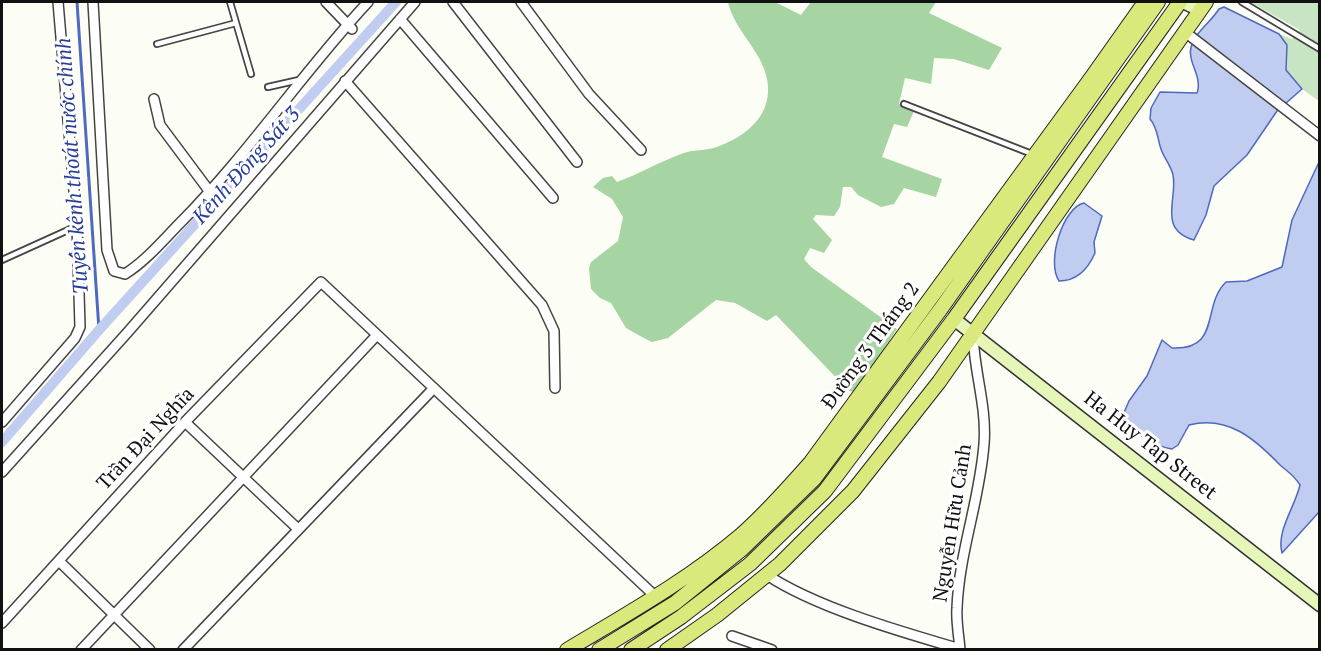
<!DOCTYPE html>
<meta charset="utf-8">
<style>
body{margin:0}
#map{position:relative;width:1321px;height:651px;overflow:hidden;background:#fcfef6;font-family:"PT Serif",serif}
canvas{display:block}
.frame{position:absolute;inset:0;border:3px solid #111;pointer-events:none}
</style>
<div id="map">
<canvas width="1321" height="651"></canvas>
<div class="frame"></div>
</div>
<script>
const c = document.querySelector('canvas').getContext('2d');
c.lineJoin = 'round';
function fillPath(path, color) {
  c.fillStyle = color;
  c.fill(path, 'evenodd');
}
function stroke(path, color, width, dash) {
  c.strokeStyle = color;
  c.lineWidth = width;
  c.lineCap = dash ? 'butt' : 'round';
  c.setLineDash(dash || []);
  c.stroke(path);
}
function drawText(font, color, halo, rows, align = 'center') {
  c.font = font + ' "PT Serif",serif';
  c.lineWidth = 6;
  c.setLineDash([]);
  c.textBaseline = 'middle';
  c.strokeStyle = halo;
  c.fillStyle = color;
  for (const [text, x, y, turn = 0] of rows) {
    c.save();
    c.translate(x, y);
    c.rotate((+turn || 0) * Math.PI / 180);
    c.textAlign = isNaN(turn) ? turn : align;
    if (halo) c.strokeText(text, 0, 0);
    c.fillText(text, 0, 0);
    c.restore();
  }
}
fillPath(new Path2D(`
 M 1250,2 L 1319,2 L 1319,101 L 1302,89 L 1286,70 L 1287,45 L 1279,34 L 1292,39 L 1300,30 Z`), '#c7e5c2');
fillPath(new Path2D(`
 M 728,2 L 775,2 L 801,15 L 811,2 L 936,2 L 929,13 L 1002,48 L 989,70 L 954,59 L 934,58 L 931,84 L 905,78 L 899,104 L 914,111 L 907,127 L 894,124 L 882,157 L 942,179 L 936,197 L 904,188 L 894,204 L 881,207 L 858,195 L 851,187 L 843,187 L 840,207 L 834,216 L 816,215 L 813,219 L 832,240 L 824,253 L 810,248 L 804,259 L 811,267 L 897,329 L 855,392 L 849,391 L 776,315 L 767,321 L 735,303 L 716,300 L 668,338 L 652,342 L 640,336 L 626,328 L 611,303 L 600,298 L 591,289 L 589,268 L 591,262 L 618,241 L 623,217 L 612,199 L 593,187 L 603,178 L 612,176 L 617,182 C 639,174 659,162 681,154 C 693,149 706,151 717,147 C 747,136 774,114 767,79 C 762,51 734,30 728,2 Z`), '#a7d4a3');
const water = new Path2D(`
 M 1224,7 L 1279,34 L 1287,45 L 1286,70 L 1302,89 L 1277,111 L 1247,155 L 1214,186 L 1206,215 L 1194,240 C 1157,229 1178,199 1173,175 C 1171,166 1164,158 1161,149 C 1157,138 1158,128 1150,119 L 1151,108 L 1160,92 L 1197,93 C 1203,77 1187,62 1191,47 C 1195,32 1211,22 1219,9 Z
 M 1319,162 L 1319,512 L 1282,553 C 1276,531 1295,507 1300,485 C 1294,475 1288,472 1280,465 C 1255,439 1228,415 1189,425 L 1178,445 L 1172,449 C 1152,446 1133,433 1123,415 L 1129,401 L 1147,376 L 1162,340 L 1172,348 C 1222,350 1201,306 1226,282 L 1247,281 L 1282,267 L 1292,220 Z
 M 1084,203 L 1102,216 L 1094,242 L 1095,253 C 1088,269 1077,281 1059,281 C 1046,262 1063,207 1084,203 Z`);
fillPath(water, '#c0ccf0');
stroke(water, '#4f69be', 1.5);
stroke(new Path2D(`
 M 77,2 L 99,330`), '#4f69be', 3);
stroke(new Path2D(`
 M 2,442 L 99,330 L 396,2`), '#c0ccf0', 10);
const lane = new Path2D(`
 M 230,2 L 251,74
 M 1242,2 L 1320,49
 M 157,44 L 236,23
 M 268,87 L 299,80
 M 904,104 L 1032,154
 M 2,260 L 77,226`);
const street = new Path2D(`
 M 93,2 L 107,250 L 114,271 L 125,274 C 147,260 164,239 182,221 C 249,153 303,72 368,2
 M 326,2 L 352,29
 M 453,2 L 577,162
 M 521,2 L 589,94 L 641,150
 M 400,19 L 553,198
 M 1185,32 L 1320,136
 M 345,81 L 542,305 L 554,331 L 555,388
 M 154,99 L 160,125 L 210,192
 M 2,422 L 75,338 L 80,327 L 77,226 L 58,2
 M 185,422 L 298,529
 M 2,472 L 127,333 L 415,2
 M 59,561 L 150,650
 M 767,575 C 817,608 902,632 960,649
 M 2,623 L 185,422 L 321,282 L 656,597
 M 732,636 L 772,650
 M 81,650 L 377,335
 M 183,650 L 434,388
 M 960,650 C 959,636 956,622 957,608 C 959,553 980,499 984,444 C 987,406 974,372 973,334`);
const secondary = new Path2D(`
 M 1183,2 L 1200,10
 M 954,319 L 1320,605`);
const primary = new Path2D(`
 M 567,650 C 627,614 688,580 741,535 C 766,513 789,487 811,462 L 1092,77 L 1145,2
 M 599,650 L 675,603 L 742,549 L 814,479 L 940,310 L 1158,2
 M 631,650 L 681,617 L 750,564 L 825,491 L 954,319 L 1180,2
 M 667,650 L 717,615 L 780,564 L 853,491 L 939,382 L 1206,2`);
stroke(lane, '#444', 8);
stroke(street, '#444', 12);
stroke(secondary, '#333', 15);
stroke(primary, '#222', 16);
stroke(lane, '#fff', 4.5);
stroke(street, '#fff', 9);
stroke(secondary, '#e6f6b9', 12);
stroke(primary, '#dbe87b', 14);
drawText('20px', '#111', '#fff', [
 ["Đường 3 Tháng 2",871,346,-54],
 ["Trần Đại Nghĩa",146,439,-47],
 ["Ha Huy Tap Street",1150,446,38],
 ["Nguyễn Hữu Cảnh",953,523,-81]
]);
drawText('italic 21px', '#283d95', '#fff', [
 ["Tuyến kênh thoát nước chính",73,166,-94],
 ["Kênh Đồng Sát 3",247,166,-48]
]);
</script>
